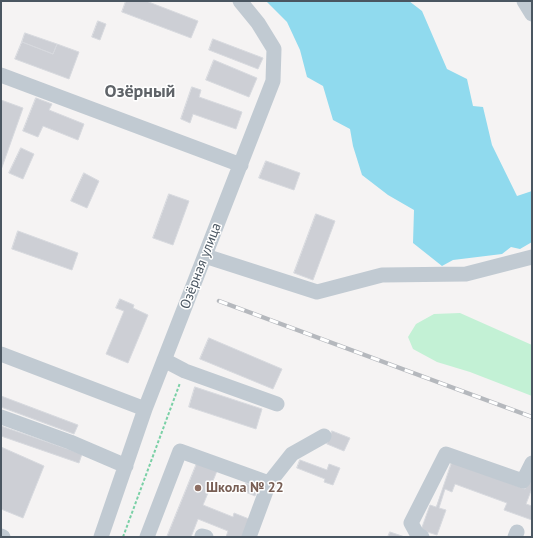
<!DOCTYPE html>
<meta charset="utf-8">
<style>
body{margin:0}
#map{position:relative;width:533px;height:538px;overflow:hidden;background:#f5f3f3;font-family:"PT Sans",sans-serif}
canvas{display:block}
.frame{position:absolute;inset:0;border:2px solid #4a5661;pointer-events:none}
</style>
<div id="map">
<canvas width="533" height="538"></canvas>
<div class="frame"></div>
</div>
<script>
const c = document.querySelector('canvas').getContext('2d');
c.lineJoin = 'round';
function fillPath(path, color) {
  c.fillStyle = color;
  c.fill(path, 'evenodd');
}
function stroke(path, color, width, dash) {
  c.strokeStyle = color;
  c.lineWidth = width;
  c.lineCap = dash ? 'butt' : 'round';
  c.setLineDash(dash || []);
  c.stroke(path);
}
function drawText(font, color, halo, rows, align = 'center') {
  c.font = font + ' "PT Sans",sans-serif';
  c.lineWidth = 3;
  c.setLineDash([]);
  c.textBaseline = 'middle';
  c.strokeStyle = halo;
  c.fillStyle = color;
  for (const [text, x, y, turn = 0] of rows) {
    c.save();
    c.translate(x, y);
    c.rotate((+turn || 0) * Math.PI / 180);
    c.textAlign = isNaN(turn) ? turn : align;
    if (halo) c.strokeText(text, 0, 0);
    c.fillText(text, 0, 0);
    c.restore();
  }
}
fillPath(new Path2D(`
 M 460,313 L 532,345 L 532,396 L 470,372 L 437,362 L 413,349 L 408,337 L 416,324 L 434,314 Z`), '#c3f1d5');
fillPath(new Path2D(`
 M 266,1 L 409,1 L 422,11 L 447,69 L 467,79 L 473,106 L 483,107 L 492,145 L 517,196 L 532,191 L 532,242 L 520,249 L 511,247 L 502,254 L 453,260 L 442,266 L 413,243 L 414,210 L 388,195 L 362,175 L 353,146 L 350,129 L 333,120 L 323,86 L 307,77 L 300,50 L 287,22 Z`), '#90daee');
const building = new Path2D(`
 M 126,1 L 146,1 L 198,21 L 191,38 L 122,12 Z
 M 98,21 L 106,24 L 100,40 L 92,37 Z
 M 25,33 L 57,44 L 53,54 L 22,42 Z
 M 213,39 L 263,58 L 258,69 L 209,50 Z
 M 22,42 L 53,54 L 57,44 L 79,52 L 69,79 L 15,59 Z
 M 214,60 L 257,78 L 249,97 L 206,80 Z
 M 192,87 L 201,90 L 199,97 L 242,112 L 236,129 L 193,114 L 190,123 L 181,119 Z
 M 36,98 L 52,104 L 49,110 L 84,124 L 78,140 L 43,126 L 38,137 L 23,131 Z
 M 1,100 L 23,108 L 1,170 Z
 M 21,148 L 34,154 L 23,179 L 9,173 Z
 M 266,161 L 300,173 L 294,190 L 259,178 Z
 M 84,173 L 99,181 L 87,208 L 71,201 Z
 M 169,194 L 189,201 L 173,245 L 153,238 Z
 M 316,214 L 335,221 L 313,280 L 294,273 Z
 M 18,231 L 78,253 L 72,270 L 12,249 Z
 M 120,299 L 134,305 L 133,308 L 148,315 L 128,363 L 106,354 L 124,311 L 116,308 Z
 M 209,338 L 282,369 L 273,389 L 200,359 Z
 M 195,387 L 262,409 L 256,429 L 189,407 Z
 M 1,396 L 78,425 L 74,434 L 1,407 Z
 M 1,426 L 82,454 L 79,463 L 1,436 Z
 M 332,431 L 350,438 L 344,451 L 327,444 Z
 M 1,447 L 44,466 L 23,518 L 1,509 Z
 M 300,460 L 327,470 L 329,464 L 340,468 L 333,485 L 324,482 L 325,479 L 297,468 Z
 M 452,462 L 525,489 L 532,470 L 532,488 L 526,504 L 532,506 L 532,520 L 504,510 L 507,503 L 455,484 L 452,492 L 445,489 L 439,508 L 446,510 L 437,535 L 421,530 L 430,505 L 436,507 Z
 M 197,463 L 217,471 L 203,505 L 233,517 L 234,513 L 249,519 L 242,537 L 226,537 L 228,531 L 198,519 L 191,537 L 167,537 Z
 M 246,483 L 258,489 L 255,496 L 243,491 Z
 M 390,532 L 405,537 L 388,537 Z`);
fillPath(building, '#cdcfd5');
stroke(building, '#d7d9de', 1);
stroke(new Path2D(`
 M 123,537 L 180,383`), '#7ad0a6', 2, [3, 2]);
stroke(new Path2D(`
 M 524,1 L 532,14
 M 1,75 L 241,165
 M 205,256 L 317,292 L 382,275 L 466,274 L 532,257
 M 1,354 L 145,409
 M 164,360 L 185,371 L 277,404
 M 1,417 L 70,442 L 126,466
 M 1,536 L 3,537
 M 202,536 L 206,537
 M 101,537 L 145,409 L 273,81 L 274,49 L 258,23 L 240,1
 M 147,537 L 180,451 L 269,483
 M 249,537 L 269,483 L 292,454 L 324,436
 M 422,537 L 417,534 L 411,523 L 446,454 L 523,481 L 532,463
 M 515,537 L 517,532`), '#c1cad2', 15);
const rail = new Path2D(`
 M 219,301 L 532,417`);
stroke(rail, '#b5b8bd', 4.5);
stroke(rail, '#fff', 3, [9]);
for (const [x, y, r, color] of [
 [198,488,4,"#8d6e63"]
]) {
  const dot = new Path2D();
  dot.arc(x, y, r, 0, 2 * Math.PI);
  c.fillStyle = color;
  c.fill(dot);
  stroke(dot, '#fff', 1.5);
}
drawText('14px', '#4a5661', '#fff', [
 ["Озёрная улица",201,266,-69]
]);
drawText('bold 14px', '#785e54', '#fff', [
 ["Школа № 22",206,488]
], 'left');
drawText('bold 18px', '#5f6368', '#fff', [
 ["Озёрный",140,92]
]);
</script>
